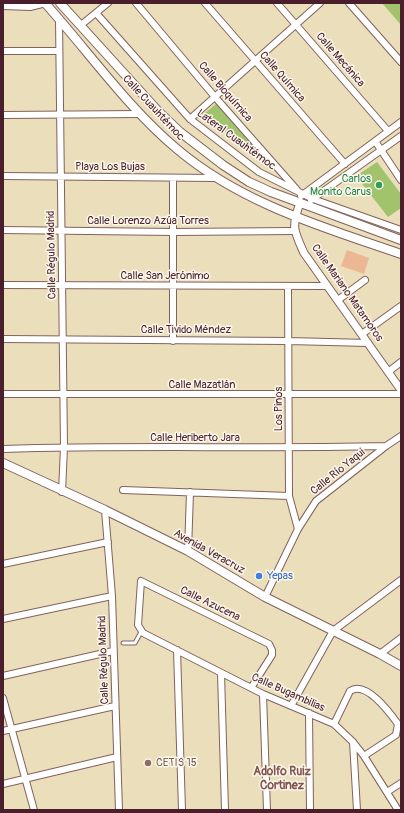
<!DOCTYPE html>
<meta charset="utf-8">
<style>
body{margin:0}
#map{position:relative;width:404px;height:813px;overflow:hidden;background:#ebdeba;font-family:Pangolin,sans-serif}
canvas{display:block}
.frame{position:absolute;inset:0;border:4px solid #4a1f2b;pointer-events:none}
</style>
<div id="map">
<canvas width="404" height="813"></canvas>
<div class="frame"></div>
</div>
<script>
const c = document.querySelector('canvas').getContext('2d');
c.lineJoin = 'round';
function fillPath(path, color) {
  c.fillStyle = color;
  c.fill(path, 'evenodd');
}
function stroke(path, color, width, dash) {
  c.strokeStyle = color;
  c.lineWidth = width;
  c.lineCap = dash ? 'butt' : 'round';
  c.setLineDash(dash || []);
  c.stroke(path);
}
function drawText(font, color, halo, rows, align = 'center') {
  c.font = font + ' Pangolin,sans-serif';
  c.lineWidth = 3;
  c.setLineDash([]);
  c.textBaseline = 'middle';
  c.strokeStyle = halo;
  c.fillStyle = color;
  for (const [text, x, y, turn = 0] of rows) {
    c.save();
    c.translate(x, y);
    c.rotate((+turn || 0) * Math.PI / 180);
    c.textAlign = isNaN(turn) ? turn : align;
    if (halo) c.strokeText(text, 0, 0);
    c.fillText(text, 0, 0);
    c.restore();
  }
}
fillPath(new Path2D(`
 M 382,3 L 401,3 L 401,25 Z
 M 218,102 L 278,171 L 243,147 L 203,115 Z
 M 377,162 L 401,194 L 401,208 L 388,217 L 356,176 Z`), '#a0c36c');
fillPath(new Path2D(`
 M 347,250 L 369,258 L 364,274 L 341,266 Z`), '#ecb795');
const service = new Path2D(`
 M 123,643 L 135,643 L 141,632`);
const minor = new Path2D(`
 M 136,3 L 215,97 L 297,190
 M 205,3 L 345,164
 M 277,3 L 388,131
 M 349,3 L 401,62
 M 3,6 L 30,7 L 46,3
 M 96,13 L 190,119 L 259,172 L 313,199 L 401,230
 M 59,19 L 64,447 L 62,492
 M 81,25 L 108,3
 M 3,51 L 59,51
 M 3,115 L 141,114
 M 190,119 L 320,3
 M 375,141 L 401,180
 M 3,176 L 216,178
 M 301,196 L 401,122
 M 311,200 L 401,136
 M 3,230 L 174,232 L 294,231
 M 3,285 L 327,286
 M 288,287 L 289,496 L 298,529
 M 338,300 L 365,280
 M 362,334 L 401,306
 M 3,339 L 289,341 L 368,343
 M 173,341 L 173,178
 M 388,372 L 401,362
 M 3,394 L 401,394
 M 3,449 C 131,445 259,449 386,446
 M 123,490 L 289,496
 M 105,510 L 112,596 L 119,810
 M 188,551 L 190,492
 M 3,564 L 108,542
 M 265,597 L 298,529 L 316,501 L 386,446 L 401,436
 M 3,619 L 112,596
 M 177,650 L 182,810
 M 380,654 L 401,638
 M 221,673 L 225,810
 M 3,676 L 113,651
 M 251,688 L 272,655 L 272,650 L 269,644 L 141,581 L 138,625 L 143,633 L 263,694 L 334,724 L 353,742 L 364,756 L 398,810
 M 263,694 L 267,810
 M 3,698 L 34,810
 M 291,706 L 333,631 L 401,580
 M 309,713 L 310,810
 M 334,724 L 350,691 C 366,680 390,713 398,724 L 396,735 L 364,756
 M 3,731 L 115,706
 M 353,742 L 357,810
 M 3,784 L 117,757
 M 387,792 L 401,783`);
const tertiary = new Path2D(`
 M 300,203 C 291,227 294,231 304,253 L 401,390`);
const secondary = new Path2D(`
 M 45,3 C 88,51 128,108 177,149 C 242,204 323,227 401,254
 M 60,3 L 158,111 L 180,132 L 223,165 L 249,182 L 271,192 L 401,240
 M 3,463 L 105,510 L 188,551 L 265,597 L 380,654 L 401,666`);
stroke(service, '#82625d', 5);
stroke(minor, '#82625d', 8);
stroke(tertiary, '#82625d', 9);
stroke(secondary, '#82625d', 10);
stroke(service, '#fff', 3);
stroke(minor, '#fff', 6);
stroke(tertiary, '#fff', 7);
stroke(secondary, '#fff', 8);
for (const [x, y, r, color] of [
 [379,185,4,"#2e9e5b"],
 [259,576,4,"#3f7fe0"],
 [148,763,4,"#8d6e63"]
]) {
  const dot = new Path2D();
  dot.arc(x, y, r, 0, 2 * Math.PI);
  c.fillStyle = color;
  c.fill(dot);
  stroke(dot, '#fbf7ec', 1.5);
}
drawText('11px', '#4a1f2b', '#fbf7ec', [
 ["Calle Mecánica",340,60,49],
 ["Calle Química",282,77,49],
 ["Calle Bioquímica",225,92,49],
 ["Calle Cuauhtémoc",153,108,47],
 ["Lateral Cuauhtémoc",236,140,36],
 ["Playa Los Bujas",110,167],
 ["Calle Lorenzo Azúa Torres",148,221],
 ["Calle Régulo Madrid",52,255,-91],
 ["Calle San Jerónimo",165,276],
 ["Calle Mariano Matamoros",347,293,55],
 ["Calle Tivido Méndez",186,330],
 ["Calle Mazatlán",202,385],
 ["Los Pinos",279,409,-90],
 ["Calle Heriberto Jara",195,438],
 ["Calle Río Yaqui",338,472,-39],
 ["Avenida Veracruz",209,552,29],
 ["Calle Azucena",210,604,26],
 ["Calle Régulo Madrid",104,660,-92],
 ["Calle Bugambilias",288,693,24]
]);
drawText('11px', '#27864d', '#fbf7ec', [
 ["Carlos",371,179],
 ["Monito Carus",371,192]
], 'right');
drawText('11px', '#366cbe', '#fbf7ec', [
 ["Yepas",267,576]
], 'left');
drawText('11px', '#785e54', '#fbf7ec', [
 ["CETIS 15",156,763]
], 'left');
drawText('bold 12px', '#835450', '#fbf7ec', [
 ["Adolfo Ruiz",282,772],
 ["Cortinez",282,786]
]);
</script>
